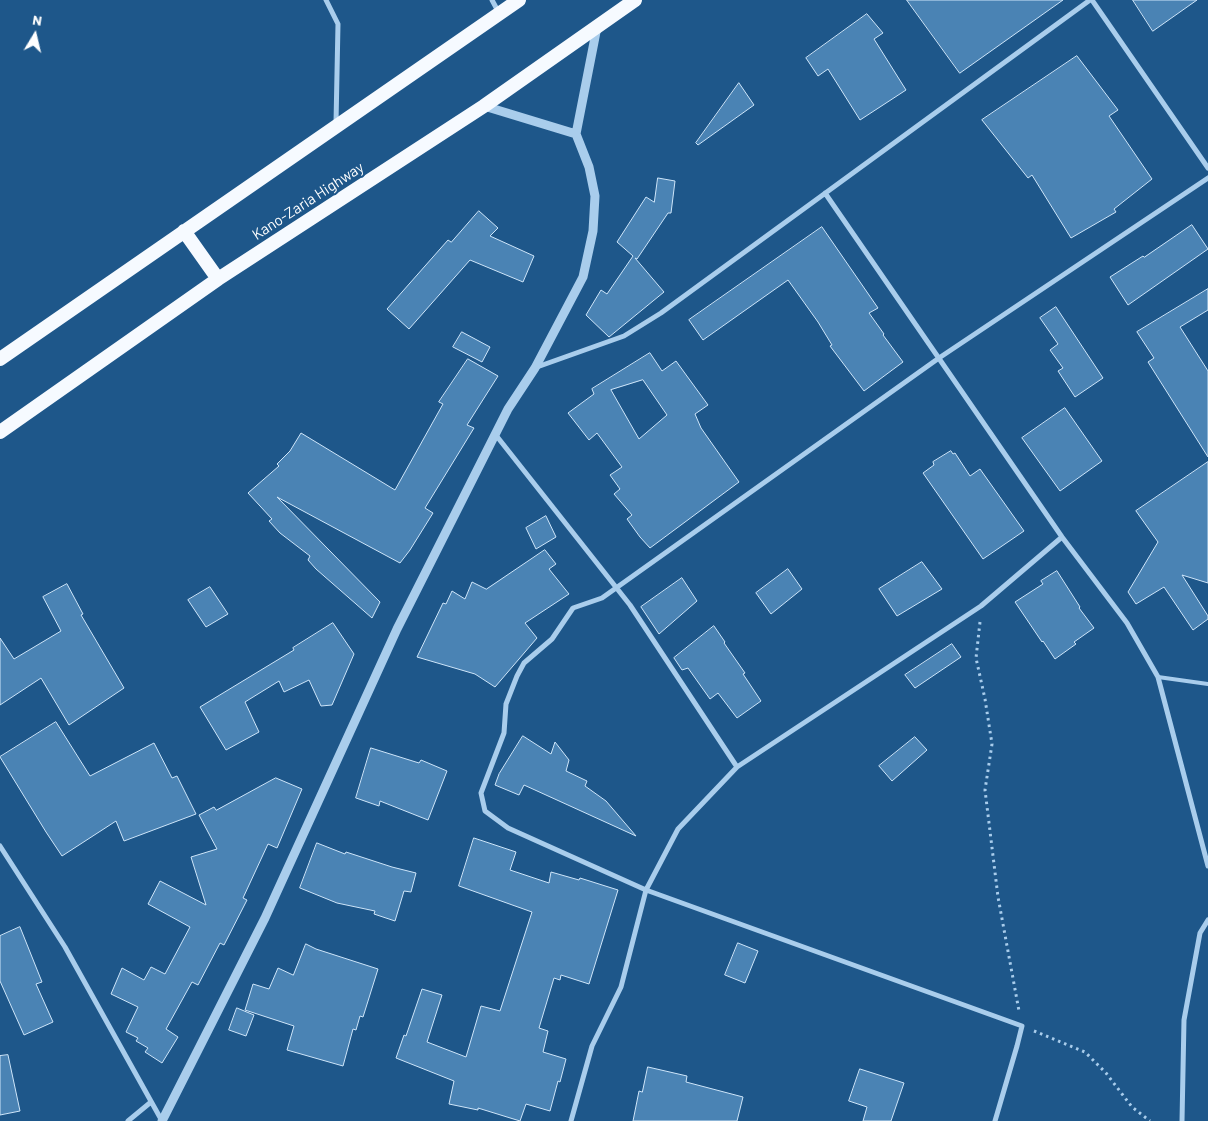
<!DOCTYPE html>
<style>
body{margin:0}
#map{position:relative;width:1208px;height:1121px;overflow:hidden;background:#1e578a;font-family:Barlow,sans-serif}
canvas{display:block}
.north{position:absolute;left:10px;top:10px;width:50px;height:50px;-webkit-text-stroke:4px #1e578a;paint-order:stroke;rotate:9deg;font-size:14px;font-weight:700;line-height:20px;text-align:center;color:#fff}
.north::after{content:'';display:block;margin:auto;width:18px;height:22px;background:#fff;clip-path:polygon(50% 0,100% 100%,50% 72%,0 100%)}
</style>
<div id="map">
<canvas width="1208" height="1121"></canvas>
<div class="north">N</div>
</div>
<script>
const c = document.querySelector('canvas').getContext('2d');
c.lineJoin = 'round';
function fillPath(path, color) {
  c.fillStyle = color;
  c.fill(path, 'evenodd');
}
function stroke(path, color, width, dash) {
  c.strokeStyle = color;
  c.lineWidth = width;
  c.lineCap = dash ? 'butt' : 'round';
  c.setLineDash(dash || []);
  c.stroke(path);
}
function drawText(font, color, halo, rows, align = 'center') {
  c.font = font + ' Barlow,sans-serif';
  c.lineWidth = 4;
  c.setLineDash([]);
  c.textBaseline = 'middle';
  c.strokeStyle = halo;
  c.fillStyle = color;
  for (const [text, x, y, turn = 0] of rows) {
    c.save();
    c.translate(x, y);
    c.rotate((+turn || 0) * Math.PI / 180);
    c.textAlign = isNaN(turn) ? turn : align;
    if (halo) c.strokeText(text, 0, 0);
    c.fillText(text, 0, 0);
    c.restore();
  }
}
const building = new Path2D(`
 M 907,0 L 1063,0 L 960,73 Z
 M 1133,0 L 1197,0 L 1153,31 Z
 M 867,14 L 883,33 L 874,39 L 906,90 L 860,120 L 828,69 L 818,76 L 806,58 Z
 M 1077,56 L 1118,110 L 1109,116 L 1152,179 L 1114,209 L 1116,212 L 1071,238 L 1032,175 L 1028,178 L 982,120 Z
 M 739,83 L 754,105 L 698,145 L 696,143 Z
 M 658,178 L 675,181 L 671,213 L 668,213 L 637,259 L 635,258 L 664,292 L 609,337 L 586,315 L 601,290 L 607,294 L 633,256 L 617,242 L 646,197 L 654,202 Z
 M 479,211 L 498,228 L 490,236 L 534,256 L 523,282 L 470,260 L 409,329 L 387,309 L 448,240 L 451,242 Z
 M 1192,225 L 1208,249 L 1128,305 L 1110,277 L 1143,256 L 1144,257 Z
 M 822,227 L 878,308 L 869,313 L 884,334 L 883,335 L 903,362 L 864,391 L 830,346 L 832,345 L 818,322 L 788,280 L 703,340 L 689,320 Z
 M 1208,289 L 1208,310 L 1180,327 L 1208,371 L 1208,457 L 1148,362 L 1154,358 L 1137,332 Z
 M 1056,307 L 1103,378 L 1075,397 L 1058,371 L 1063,368 L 1050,350 L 1058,344 L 1040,318 Z
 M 462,332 L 490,347 L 482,362 L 453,347 Z
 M 650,353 L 662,371 L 676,361 L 708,405 L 695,414 L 701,428 L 739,482 L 650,548 L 640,537 L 627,519 L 632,515 L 614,494 L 620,489 L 610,475 L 622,467 L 597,433 L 589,440 L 568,413 L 594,394 L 592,389 ZM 643,380 L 667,415 L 639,439 L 611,390 Z
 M 468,359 L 498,376 L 467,425 L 474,428 L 425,508 L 433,513 L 410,550 L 400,563 L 277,497 L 380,602 L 372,618 L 316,569 L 308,560 L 310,556 L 280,533 L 269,521 L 272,519 L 248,493 L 279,466 L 277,464 L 290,451 L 301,433 L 395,490 L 443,404 L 439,402 Z
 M 1065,408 L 1102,461 L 1060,491 L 1022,438 Z
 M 951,451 L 953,454 L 955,453 L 970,476 L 980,469 L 1024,531 L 983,559 L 923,473 L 934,465 L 933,462 Z
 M 1208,462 L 1208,583 L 1182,575 L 1208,616 L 1208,619 L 1193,630 L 1164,587 L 1136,604 L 1128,592 L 1158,542 L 1136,511 Z
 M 546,516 L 556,537 L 536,549 L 526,528 Z
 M 545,550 L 556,564 L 549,569 L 569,594 L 525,623 L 537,638 L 495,687 L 475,674 L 417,657 L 443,603 L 446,604 L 452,591 L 465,599 L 472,582 L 486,589 Z
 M 922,562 L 942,589 L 897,616 L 879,589 Z
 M 788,569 L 802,589 L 771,614 L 756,593 Z
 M 1057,571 L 1080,607 L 1079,608 L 1094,628 L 1074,642 L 1076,644 L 1055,659 L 1043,641 L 1042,642 L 1015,602 L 1043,584 L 1041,581 Z
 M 682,578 L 697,601 L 659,634 L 641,607 Z
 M 67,584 L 83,614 L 81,615 L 124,688 L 69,725 L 41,678 L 0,705 L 0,638 L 14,659 L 61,631 L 43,597 Z
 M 210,587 L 228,614 L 206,627 L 188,600 Z
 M 333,623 L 354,654 L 332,705 L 321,706 L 309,680 L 284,692 L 279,681 L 245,702 L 259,732 L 226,750 L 200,707 L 294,650 L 293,648 Z
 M 714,626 L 725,642 L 724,643 L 745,673 L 743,674 L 761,701 L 737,718 L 718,693 L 710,699 L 688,668 L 682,670 L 674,658 Z
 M 952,644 L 961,657 L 915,688 L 905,675 Z
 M 56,722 L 90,776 L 154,743 L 172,778 L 177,776 L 196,814 L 124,841 L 116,821 L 62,856 L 46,832 L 0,757 Z
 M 523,736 L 551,754 L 555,742 L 569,760 L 566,771 L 587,781 L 585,786 L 606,801 L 636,836 L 524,785 L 519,795 L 495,785 L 499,774 Z
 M 915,737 L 927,750 L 892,781 L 879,766 Z
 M 371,748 L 419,763 L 421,760 L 447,771 L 428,820 L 380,801 L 379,806 L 356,798 Z
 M 276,778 L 302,789 L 277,848 L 268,844 L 243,898 L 247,900 L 224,945 L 220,943 L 198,985 L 192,982 L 166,1029 L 178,1037 L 162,1063 L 145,1052 L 148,1048 L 136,1041 L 138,1038 L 126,1032 L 138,1007 L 111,994 L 122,968 L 144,980 L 151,967 L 165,974 L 190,927 L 148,904 L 160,881 L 206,905 L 191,857 L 217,849 L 199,815 L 214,807 L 216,810 Z
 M 474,838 L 516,852 L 510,870 L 549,883 L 551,872 L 579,880 L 580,878 L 618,890 L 589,984 L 561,975 L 560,980 L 554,978 L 539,1028 L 548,1031 L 543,1052 L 566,1059 L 560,1082 L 558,1081 L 550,1111 L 526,1104 L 520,1121 L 478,1108 L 478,1110 L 449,1104 L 454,1081 L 396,1058 L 404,1035 L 406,1036 L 422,989 L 442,995 L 427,1042 L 466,1057 L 481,1006 L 500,1011 L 532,912 L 459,886 Z
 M 317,843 L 345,854 L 346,852 L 392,867 L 416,873 L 411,892 L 404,891 L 395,921 L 374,914 L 375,911 L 337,903 L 300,888 Z
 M 20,927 L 42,982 L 36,984 L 53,1022 L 24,1035 L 0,981 L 0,936 Z
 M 738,943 L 758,951 L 745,983 L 725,975 Z
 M 306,944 L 316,949 L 378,969 L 363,1017 L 360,1016 L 356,1030 L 353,1029 L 343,1066 L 287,1050 L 294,1026 L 245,1010 L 253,984 L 269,989 L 278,968 L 293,975 Z
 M 237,1008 L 254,1015 L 246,1036 L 229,1030 Z
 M 8,1055 L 20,1111 L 0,1115 L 0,1056 Z
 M 648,1067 L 687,1076 L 686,1082 L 743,1097 L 737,1121 L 633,1121 L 639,1091 L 642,1092 Z
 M 860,1069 L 904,1083 L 891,1121 L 863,1121 L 867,1107 L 849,1101 Z`);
fillPath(building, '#4a83b4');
stroke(building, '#cee5f9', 1);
stroke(new Path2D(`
 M 980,622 L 976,658 L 985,699 L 992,744 L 985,790 L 998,897 L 1019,1011
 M 1034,1031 L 1085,1052 L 1106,1073 L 1132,1107 L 1150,1121`), '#a9cdec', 3, [2.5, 4]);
stroke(new Path2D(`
 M 1158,677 L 1208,684`), '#a9cdec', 4);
stroke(new Path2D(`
 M 326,0 L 338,24 L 336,123
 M 492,0 L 499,13
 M 1092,0 L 1208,168
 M 825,193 L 1062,537 L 1127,623 L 1158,677 L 1208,866
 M 537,367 L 624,336 L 661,313 L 1090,0
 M 495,434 L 630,605 L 737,767
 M 0,846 L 65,947 L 162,1121
 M 128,1121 L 151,1102
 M 571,1121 L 592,1046 L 621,987 L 646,890 L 678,829 L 737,767 L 981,606 L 1062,537
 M 995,1121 L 1017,1046 L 1022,1026 L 646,890 L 508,828 L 485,811 L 481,793 L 504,733 L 506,704 L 517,676 L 524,663 L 552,639 L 573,608 L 602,598 L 939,358 L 1208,178
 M 1182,1121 L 1184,1020 L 1200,933 L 1208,920`), '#a9cdec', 5);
stroke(new Path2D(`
 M 484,106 L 576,134
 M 162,1121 L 265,918 L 397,629 L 508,409 L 535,368 L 583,277 L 593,231 L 595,196 L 589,167 L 576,134 L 597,27`), '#a9cdec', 9);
stroke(new Path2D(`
 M 184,231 L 218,279
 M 0,359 L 519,0
 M 0,432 L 218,279 L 484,106 L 635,0`), '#f6faff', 14);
drawText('15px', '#fff', '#1e578a', [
 ["Kano-Zaria Highway",308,201,-33]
]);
</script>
